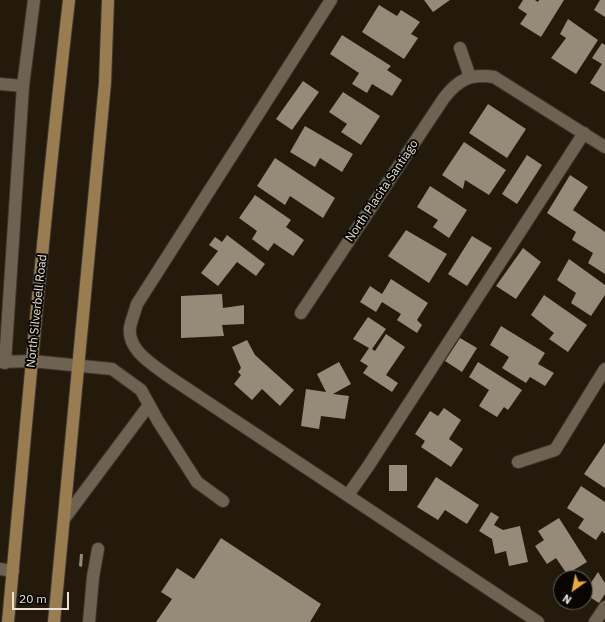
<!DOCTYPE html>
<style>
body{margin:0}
#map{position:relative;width:605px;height:622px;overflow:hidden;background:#231a0c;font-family:"IBM Plex Sans",sans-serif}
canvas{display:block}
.north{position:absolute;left:553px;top:570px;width:40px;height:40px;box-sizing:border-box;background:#090602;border:1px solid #625e58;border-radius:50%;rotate:213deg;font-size:11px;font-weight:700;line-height:16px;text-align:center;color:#e8e2d9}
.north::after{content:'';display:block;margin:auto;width:14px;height:18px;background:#e8ab37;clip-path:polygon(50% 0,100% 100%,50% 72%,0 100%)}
.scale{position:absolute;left:12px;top:592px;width:57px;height:18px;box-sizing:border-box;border:2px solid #e8e2d9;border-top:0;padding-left:5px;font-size:12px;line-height:14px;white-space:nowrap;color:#e8e2d9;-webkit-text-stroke:3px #090602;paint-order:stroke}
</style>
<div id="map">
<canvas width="605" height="622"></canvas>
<div class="north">N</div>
<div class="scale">20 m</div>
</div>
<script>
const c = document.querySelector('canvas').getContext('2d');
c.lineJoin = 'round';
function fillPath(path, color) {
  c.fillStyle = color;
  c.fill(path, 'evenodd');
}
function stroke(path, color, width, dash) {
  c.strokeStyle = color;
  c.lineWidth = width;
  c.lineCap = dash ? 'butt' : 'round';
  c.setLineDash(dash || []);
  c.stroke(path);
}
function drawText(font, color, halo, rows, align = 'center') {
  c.font = font + ' "IBM Plex Sans",sans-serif';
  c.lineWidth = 4;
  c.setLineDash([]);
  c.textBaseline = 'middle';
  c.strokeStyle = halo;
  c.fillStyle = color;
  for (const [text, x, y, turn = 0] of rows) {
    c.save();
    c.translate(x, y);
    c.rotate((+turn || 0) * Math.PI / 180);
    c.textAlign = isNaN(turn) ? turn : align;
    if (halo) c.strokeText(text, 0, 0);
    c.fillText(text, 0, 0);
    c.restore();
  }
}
fillPath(new Path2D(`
 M 424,0 L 450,0 L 433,12 Z
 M 523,0 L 535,0 L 538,2 L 539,0 L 564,0 L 541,37 L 520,24 L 527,14 L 518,8 Z
 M 600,0 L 605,0 L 605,17 L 594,10 Z
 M 379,5 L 397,16 L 401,10 L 420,22 L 411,34 L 418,38 L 404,59 L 362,32 Z
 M 568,19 L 598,40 L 576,74 L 551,58 L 566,38 L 560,34 Z
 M 342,35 L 391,66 L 387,70 L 402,80 L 392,96 L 372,84 L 367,93 L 352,84 L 359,73 L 330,54 Z
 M 602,43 L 605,45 L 605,92 L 590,83 L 602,64 L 592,58 Z
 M 303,81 L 319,92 L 292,130 L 276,119 Z
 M 343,92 L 380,116 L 361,145 L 341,132 L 347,124 L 329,112 Z
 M 488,104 L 526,129 L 507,158 L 469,133 Z
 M 305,126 L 353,154 L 342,172 L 320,158 L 315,167 L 290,152 Z
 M 464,142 L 506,170 L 489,195 L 465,180 L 463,189 L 442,175 Z
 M 527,155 L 542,165 L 517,204 L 502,194 Z
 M 275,158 L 335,198 L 323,218 L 290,196 L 285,205 L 257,186 Z
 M 570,175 L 588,187 L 573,210 L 605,232 L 605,274 L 588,263 L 593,253 L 572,240 L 576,232 L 547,213 Z
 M 430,186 L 467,210 L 449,238 L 433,227 L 438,220 L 417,207 Z
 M 255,195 L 291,220 L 286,227 L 304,240 L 293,256 L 274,243 L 268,251 L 252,239 L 257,231 L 239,218 Z
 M 406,230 L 447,254 L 429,283 L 388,256 Z
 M 227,235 L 265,264 L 256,276 L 237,262 L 218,286 L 201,273 L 218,251 L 209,245 L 215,237 L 222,242 Z
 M 472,236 L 492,248 L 467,286 L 448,274 Z
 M 523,248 L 541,262 L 516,299 L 496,286 Z
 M 569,259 L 605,285 L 605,295 L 591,316 L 571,303 L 576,293 L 557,280 Z
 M 391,279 L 428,303 L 417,320 L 422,325 L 417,333 L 397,320 L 401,314 L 382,302 L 376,312 L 360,302 L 370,286 L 382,294 Z
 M 222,294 L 223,308 L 244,305 L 244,324 L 222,325 L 224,336 L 181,338 L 181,296 Z
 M 544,295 L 587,325 L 568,352 L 549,339 L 554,333 L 531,315 Z
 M 368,317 L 386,329 L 372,349 L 375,351 L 386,334 L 405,347 L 386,375 L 398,383 L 392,392 L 363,373 L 368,366 L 360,361 L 369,348 L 353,339 Z
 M 501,326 L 545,353 L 538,364 L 554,373 L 545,386 L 530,377 L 526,383 L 502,368 L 509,357 L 490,345 Z
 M 460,338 L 477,348 L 462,372 L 445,361 Z
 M 247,340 L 255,355 L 294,390 L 280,406 L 262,389 L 252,400 L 234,384 L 241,375 L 238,372 L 241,368 L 232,347 Z
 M 339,362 L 351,384 L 333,394 L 349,396 L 345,419 L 321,416 L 319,429 L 301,426 L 306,389 L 326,392 L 317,374 Z
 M 478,362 L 522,390 L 508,410 L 504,407 L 497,417 L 479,406 L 489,390 L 469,377 Z
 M 444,408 L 461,420 L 449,439 L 463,449 L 451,467 L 421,447 L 425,441 L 415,434 L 430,411 L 438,416 Z
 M 605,443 L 605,488 L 584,474 Z
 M 389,465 L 407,465 L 407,491 L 389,491 Z
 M 436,477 L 479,505 L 467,524 L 445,510 L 438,520 L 417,507 Z
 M 581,486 L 605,502 L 605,534 L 602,531 L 596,540 L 578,528 L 584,519 L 567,508 Z
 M 491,512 L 499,517 L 494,525 L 503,530 L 520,526 L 528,562 L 509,566 L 506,551 L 495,554 L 492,539 L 479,531 Z
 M 559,518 L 587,562 L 567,574 L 556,558 L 547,564 L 535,546 L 544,540 L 538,531 Z
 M 221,538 L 321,604 L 310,622 L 156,622 L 172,599 L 161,592 L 177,568 L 194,579 Z
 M 80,554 L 83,554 L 82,567 L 79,566 Z
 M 598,572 L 605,583 L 605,594 L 599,603 L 585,594 L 585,592 Z`), '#968b79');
const minor = new Path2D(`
 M 331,0 L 137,304 C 135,311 132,319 130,327 C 127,350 152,364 168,376 L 538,622
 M 460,48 L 470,77
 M 0,84 L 23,86
 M 301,313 L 444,98 C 458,80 470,73 494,77 L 605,147
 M 0,362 L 32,361 L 112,369 L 141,390 L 158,421 L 197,482 L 223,501
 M 5,363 L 23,86 L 34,0
 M 518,462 L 555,450 L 605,369
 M 348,495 L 367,468 L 584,133
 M 64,519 L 149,405
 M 0,569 L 13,571
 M 89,622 L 93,577 L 98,549
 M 595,622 L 605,607`);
const major = new Path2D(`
 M 8,622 C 27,415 45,207 69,0
 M 54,622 L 105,83 L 108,0`);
stroke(minor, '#3c3630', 14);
stroke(major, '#3c3630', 14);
stroke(minor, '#6e6353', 12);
stroke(major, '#997d50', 12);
drawText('12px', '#e8e2d9', '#090602', [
 ["North Placita Santiago",382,191,-56],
 ["North Silverbell Road",37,311,-84]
]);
</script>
